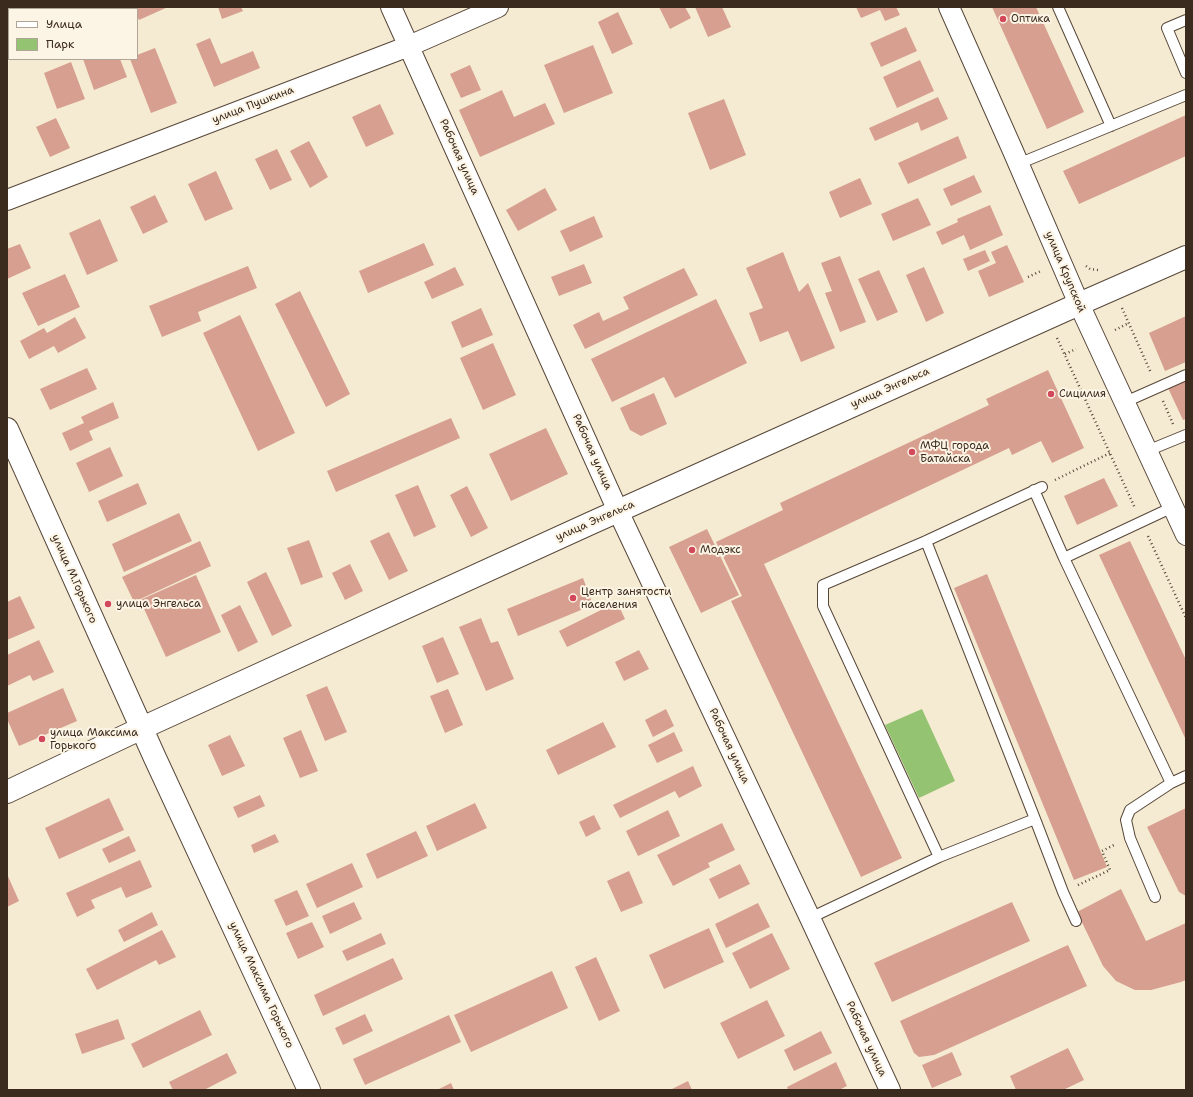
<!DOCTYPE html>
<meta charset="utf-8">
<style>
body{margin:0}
#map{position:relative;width:1193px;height:1097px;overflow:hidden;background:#f5ebd2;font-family:"Shantell Sans",sans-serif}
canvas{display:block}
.frame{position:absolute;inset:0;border:8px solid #3b2a1e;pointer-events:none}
.legend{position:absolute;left:8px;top:8px;width:130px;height:52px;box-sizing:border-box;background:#fcf5e5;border:1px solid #afa495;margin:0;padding:5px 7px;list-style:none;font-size:12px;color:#3b2a1e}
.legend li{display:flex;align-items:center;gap:8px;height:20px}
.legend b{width:20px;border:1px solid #afa495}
</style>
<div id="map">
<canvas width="1193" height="1097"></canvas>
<div class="frame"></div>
<ul class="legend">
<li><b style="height:5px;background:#fff"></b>Улица</li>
<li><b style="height:11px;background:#94c372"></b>Парк</li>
</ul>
</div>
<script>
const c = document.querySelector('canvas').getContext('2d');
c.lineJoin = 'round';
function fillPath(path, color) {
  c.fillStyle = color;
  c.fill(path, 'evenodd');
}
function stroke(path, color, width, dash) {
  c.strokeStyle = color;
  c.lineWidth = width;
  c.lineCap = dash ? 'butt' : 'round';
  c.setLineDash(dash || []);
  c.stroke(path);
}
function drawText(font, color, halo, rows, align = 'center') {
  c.font = font + ' "Shantell Sans",sans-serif';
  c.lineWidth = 4;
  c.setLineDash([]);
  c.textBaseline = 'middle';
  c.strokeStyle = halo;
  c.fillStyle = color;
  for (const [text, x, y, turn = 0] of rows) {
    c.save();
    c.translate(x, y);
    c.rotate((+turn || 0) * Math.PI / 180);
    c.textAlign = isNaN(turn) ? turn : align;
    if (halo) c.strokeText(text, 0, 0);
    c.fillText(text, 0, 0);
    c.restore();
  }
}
fillPath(new Path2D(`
 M 922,709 L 955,781 L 919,798 L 885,725 Z`), '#94c372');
fillPath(new Path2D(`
 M 133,7 L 168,7 L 139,20 L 137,16 L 137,9 L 134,9 Z
 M 218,7 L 241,7 L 243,11 L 222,19 Z
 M 659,7 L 685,7 L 691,18 L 670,29 Z
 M 695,7 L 722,7 L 731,27 L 708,37 Z
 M 856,7 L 896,7 L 900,15 L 885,21 L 880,10 L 861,18 Z
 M 992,7 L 1036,7 L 1084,112 L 1047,129 Z
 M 618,12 L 633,44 L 612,54 L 598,22 Z
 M 906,27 L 917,51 L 881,67 L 870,43 Z
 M 210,38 L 221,64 L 253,51 L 260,68 L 214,87 L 196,44 Z
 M 593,45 L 613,93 L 564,113 L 544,65 Z
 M 155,48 L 177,103 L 151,113 L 130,59 L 137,59 L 137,55 Z
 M 83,59 L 120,59 L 127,77 L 94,90 Z
 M 920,60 L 934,91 L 897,108 L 883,77 Z
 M 71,62 L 85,99 L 57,109 L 44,73 Z
 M 470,65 L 481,90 L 461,98 L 450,74 Z
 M 502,90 L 514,117 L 545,103 L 555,124 L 480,157 L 459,110 Z
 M 938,97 L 948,119 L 921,131 L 918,122 L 875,141 L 869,128 Z
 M 724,99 L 746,155 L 710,170 L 688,113 Z
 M 380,104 L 394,134 L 366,147 L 352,117 Z
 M 1186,115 L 1186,156 L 1079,204 L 1063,171 Z
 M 56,118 L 70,148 L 50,157 L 36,127 Z
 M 958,136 L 967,158 L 908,184 L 898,163 Z
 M 309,141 L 328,177 L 310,188 L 290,151 Z
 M 277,149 L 292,180 L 270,190 L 255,159 Z
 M 216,171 L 233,209 L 205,221 L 188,184 Z
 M 974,175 L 982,192 L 951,206 L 943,189 Z
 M 860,178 L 872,204 L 840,218 L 829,192 Z
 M 545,188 L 557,210 L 518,231 L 506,210 Z
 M 155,195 L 168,222 L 143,234 L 130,207 Z
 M 918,198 L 931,225 L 893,241 L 881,214 Z
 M 990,205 L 1003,235 L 970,250 L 964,235 L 942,245 L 936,232 L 958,222 L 957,219 Z
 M 594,216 L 603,237 L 570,252 L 560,231 Z
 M 100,219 L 118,261 L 87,275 L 69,233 Z
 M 424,243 L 434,265 L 368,293 L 359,271 Z
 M 20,244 L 31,268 L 7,279 L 7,249 Z
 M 1007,245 L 1024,282 L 989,297 L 978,271 L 996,263 L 991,252 Z
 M 985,250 L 990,261 L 968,271 L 963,259 Z
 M 783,252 L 799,292 L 808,283 L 835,348 L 801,362 L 788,331 L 760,342 L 749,313 L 763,308 L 746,268 Z
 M 840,256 L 866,322 L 840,332 L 825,293 L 832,291 L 821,263 Z
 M 584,264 L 592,283 L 559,296 L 551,277 Z
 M 248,266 L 257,288 L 198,312 L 201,321 L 162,337 L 149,306 Z
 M 455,267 L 464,285 L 432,299 L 424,282 Z
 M 924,267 L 944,313 L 926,322 L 906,275 Z
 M 684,268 L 698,295 L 585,349 L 573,325 L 599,312 L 603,321 L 629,309 L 623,297 Z
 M 879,270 L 898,312 L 877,321 L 858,279 Z
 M 65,274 L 80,307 L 38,326 L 22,293 Z
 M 300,291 L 350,394 L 326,407 L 275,304 Z
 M 716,299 L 747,363 L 675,398 L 664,377 L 612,402 L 591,359 Z
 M 481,308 L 493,335 L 462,348 L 451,322 Z
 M 240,315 L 295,433 L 258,451 L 203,333 Z
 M 1186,316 L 1186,362 L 1165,371 L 1149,333 Z
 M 75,317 L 86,338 L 58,353 L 54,346 L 29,359 L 20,341 L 44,328 L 47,333 Z
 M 493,343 L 516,395 L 483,410 L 460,358 Z
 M 87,368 L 97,389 L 50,410 L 40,389 Z
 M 1048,370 L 1084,448 L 1052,463 L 1041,441 L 1012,455 L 1009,448 L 764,564 L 902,858 L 861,877 L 731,601 L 742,596 L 716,542 L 783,510 L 780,503 L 989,405 L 986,399 Z
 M 1186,380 L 1186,419 L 1183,420 L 1168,388 Z
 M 654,393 L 667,424 L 641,436 L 630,430 L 620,408 Z
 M 113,402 L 119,418 L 89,431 L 93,440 L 70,451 L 62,433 L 84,423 L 81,417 Z
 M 451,418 L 460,438 L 336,492 L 327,471 Z
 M 546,428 L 568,474 L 511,501 L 489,454 Z
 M 110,447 L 123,476 L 89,492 L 76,463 Z
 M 1104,478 L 1118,506 L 1077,525 L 1064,496 Z
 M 138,483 L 147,504 L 107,522 L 98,501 Z
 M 418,485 L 436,527 L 414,537 L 395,495 Z
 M 467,486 L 488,528 L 471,537 L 450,495 Z
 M 179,513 L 192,541 L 124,572 L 112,544 Z
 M 707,529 L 739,595 L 701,613 L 669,547 Z
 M 389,532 L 408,571 L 389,580 L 370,541 Z
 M 309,540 L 323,577 L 301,585 L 287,548 Z
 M 200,541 L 211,566 L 134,602 L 122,577 Z
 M 1130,541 L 1186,660 L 1186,740 L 1099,555 Z
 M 350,564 L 363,591 L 345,600 L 332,573 Z
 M 266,572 L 292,626 L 272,636 L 247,582 Z
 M 987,574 L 1107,867 L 1074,880 L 954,588 Z
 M 196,575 L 221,632 L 166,657 L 140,600 Z
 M 583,578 L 593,605 L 518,636 L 507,609 Z
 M 20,596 L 35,628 L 7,640 L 7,602 Z
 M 617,602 L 625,619 L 567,647 L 559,631 Z
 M 240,605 L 258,642 L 238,652 L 221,615 Z
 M 481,618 L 491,643 L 498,641 L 514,679 L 486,691 L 459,627 Z
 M 443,637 L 459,674 L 437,683 L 422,646 Z
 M 39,640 L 54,672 L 33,681 L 30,675 L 7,686 L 7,655 Z
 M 639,650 L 649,669 L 624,681 L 615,662 Z
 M 327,686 L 347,732 L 325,741 L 306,695 Z
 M 63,688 L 77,721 L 19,746 L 7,719 L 7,713 Z
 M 448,689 L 463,725 L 445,733 L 430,696 Z
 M 666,709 L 674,726 L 653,737 L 645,720 Z
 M 603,722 L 616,747 L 558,775 L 546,750 Z
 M 301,730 L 318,771 L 300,778 L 283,738 Z
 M 674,732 L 683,751 L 657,763 L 648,745 Z
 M 230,735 L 245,766 L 222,776 L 208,745 Z
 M 693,766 L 702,786 L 679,798 L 675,791 L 620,818 L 613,805 Z
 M 260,795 L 265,806 L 238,818 L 233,807 Z
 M 109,798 L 124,830 L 59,859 L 45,828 Z
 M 475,803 L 487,828 L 437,851 L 426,826 Z
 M 1186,808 L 1186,896 L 1179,892 L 1147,827 Z
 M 668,810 L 680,836 L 638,856 L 626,831 Z
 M 594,815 L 601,829 L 586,837 L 579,822 Z
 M 722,823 L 735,850 L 708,863 L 710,867 L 673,886 L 657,855 Z
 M 416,831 L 428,856 L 377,879 L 366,854 Z
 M 275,834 L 279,842 L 254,853 L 251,845 Z
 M 129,836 L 136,851 L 109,863 L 102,849 Z
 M 140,860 L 152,887 L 126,898 L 121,887 L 91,900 L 95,908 L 77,917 L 66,893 Z
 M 352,863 L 363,887 L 317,908 L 306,884 Z
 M 740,864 L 750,884 L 719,899 L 709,879 Z
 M 629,871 L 643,903 L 621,912 L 607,881 Z
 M 7,874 L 19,901 L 7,907 Z
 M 1121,889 L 1146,941 L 1186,923 L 1186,980 L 1181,982 L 1151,990 L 1135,990 L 1116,981 L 1103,966 L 1077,912 Z
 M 297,890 L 309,916 L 286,926 L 274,900 Z
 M 354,902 L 362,919 L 330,934 L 322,916 Z
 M 1012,902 L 1030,941 L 892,1002 L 874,963 Z
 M 758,903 L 770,927 L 726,948 L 715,924 Z
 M 152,912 L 158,925 L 124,942 L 118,930 Z
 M 312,922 L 324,947 L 298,959 L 286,933 Z
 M 709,928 L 724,962 L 664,989 L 649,955 Z
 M 162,930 L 176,957 L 159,965 L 156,960 L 97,990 L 86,969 Z
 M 381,933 L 386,944 L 347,961 L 342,951 Z
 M 772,933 L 790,969 L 750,989 L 732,953 Z
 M 1068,945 L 1087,986 L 934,1055 L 919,1057 L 914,1053 L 900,1021 Z
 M 596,957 L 620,1011 L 599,1021 L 575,967 Z
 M 393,958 L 403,979 L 323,1016 L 314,995 Z
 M 552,971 L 568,1008 L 471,1052 L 454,1015 Z
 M 767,1000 L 785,1036 L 738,1059 L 720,1023 Z
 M 200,1010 L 212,1035 L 143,1068 L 131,1044 Z
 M 365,1014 L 373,1031 L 343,1045 L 335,1028 Z
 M 449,1015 L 461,1042 L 365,1085 L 353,1059 Z
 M 118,1019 L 125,1039 L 82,1054 L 75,1034 Z
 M 821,1031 L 832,1053 L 794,1071 L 784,1050 Z
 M 1068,1048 L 1084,1080 L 1063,1090 L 1016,1090 L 1010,1076 Z
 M 952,1052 L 962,1075 L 932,1088 L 922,1065 Z
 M 227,1053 L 237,1073 L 204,1090 L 173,1090 L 169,1082 Z
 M 836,1062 L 847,1086 L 839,1090 L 788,1090 L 787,1087 Z
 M 688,1081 L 692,1090 L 670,1090 Z
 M 451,1083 L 454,1090 L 437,1090 Z`), '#d79f8f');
const lane = new Path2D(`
 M 1058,7 L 1111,126
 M 1186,20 L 1167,28 L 1186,73
 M 1018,164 L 1186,95
 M 1125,402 L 1186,375
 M 1147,451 L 1186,435
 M 1034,490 L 1064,558
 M 1173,507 L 1064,558 L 1171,783 L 1186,776
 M 926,541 L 1035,819 L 939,857
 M 1035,819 L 1063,892 L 1076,921
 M 1155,897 L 1130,838 L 1126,820 L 1130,810 L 1171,783
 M 810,918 L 939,857 L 823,606 L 823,585 L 926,541 L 1042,487`);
const street = new Path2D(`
 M 391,7 L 618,511 L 810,918 L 890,1090
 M 949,7 L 1013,151 L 1079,304 L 1186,535
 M 7,200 L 409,46 L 498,7`);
const secondary = new Path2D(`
 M 7,429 L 155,758 L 309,1090
 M 7,792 L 142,728 L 589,524 L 1079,304 L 1186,257`);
stroke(lane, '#574739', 12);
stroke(street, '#574739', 22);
stroke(secondary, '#574739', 24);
stroke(new Path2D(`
 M 1086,266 L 1090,269 L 1098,270
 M 1028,277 L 1041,271
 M 1122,308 L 1151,373
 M 1115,330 L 1129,323
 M 1057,338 L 1135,508
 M 1065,354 L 1076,349
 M 1163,401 L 1173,424
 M 1055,480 L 1110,453
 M 1148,536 L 1186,618
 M 1078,885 L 1110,870 L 1102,851 L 1116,844`), '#574739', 2.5, [1, 3]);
stroke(lane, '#fff', 10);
stroke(street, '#fff', 20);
stroke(secondary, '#fff', 22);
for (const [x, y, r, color] of [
 [1003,19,4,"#d1495b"],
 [1051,394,4,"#d1495b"],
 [912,452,4,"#d1495b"],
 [692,550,4,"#d1495b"],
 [573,598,4,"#d1495b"],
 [108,604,4,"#d1495b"],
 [42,739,4,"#d1495b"]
]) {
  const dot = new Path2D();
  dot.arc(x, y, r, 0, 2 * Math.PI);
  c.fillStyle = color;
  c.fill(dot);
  stroke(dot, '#fcf5e5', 1.5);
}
drawText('11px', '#3b2a1e', '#fcf5e5', [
 ["Оптика",1011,19],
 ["Сицилия",1059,394],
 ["МФЦ города",920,446],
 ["Батайска",920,459],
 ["Модэкс",700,550],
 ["Центр занятости",581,592],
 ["населения",581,605],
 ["улица Энгельса",116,604],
 ["улица Максима",50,733],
 ["Горького",50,746]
], 'left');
drawText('11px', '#3b2a1e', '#fcf5e5', [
 ["улица Пушкина",253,105,-21],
 ["Рабочая улица",459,157,66],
 ["улица Крупской",1065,272,67],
 ["улица Энгельса",890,388,-24],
 ["Рабочая улица",592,452,66],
 ["улица Энгельса",595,521,-24],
 ["улица М.Горького",74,579,66],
 ["Рабочая улица",729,746,65],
 ["улица Максима Горького",261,985,65],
 ["Рабочая улица",866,1039,65]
]);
</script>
